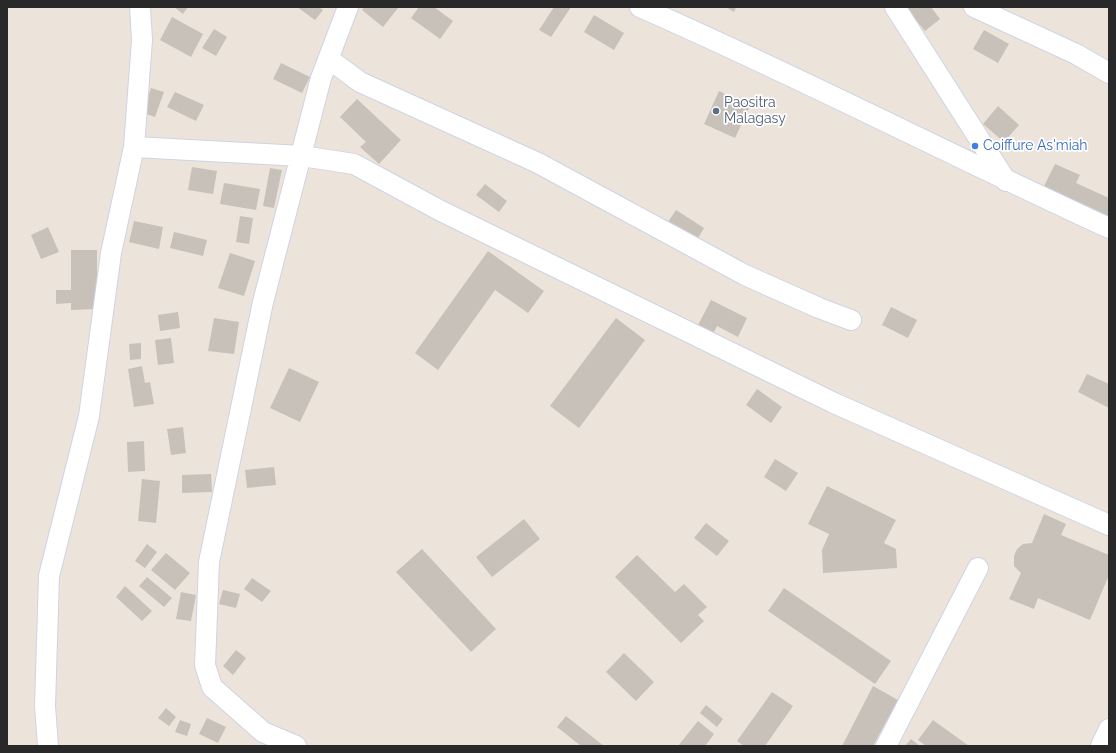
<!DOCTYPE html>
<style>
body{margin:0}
#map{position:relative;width:1116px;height:753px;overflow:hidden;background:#ece4da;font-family:Raleway,sans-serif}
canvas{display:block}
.frame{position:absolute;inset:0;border:8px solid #292929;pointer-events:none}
</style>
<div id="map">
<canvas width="1116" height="753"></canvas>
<div class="frame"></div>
</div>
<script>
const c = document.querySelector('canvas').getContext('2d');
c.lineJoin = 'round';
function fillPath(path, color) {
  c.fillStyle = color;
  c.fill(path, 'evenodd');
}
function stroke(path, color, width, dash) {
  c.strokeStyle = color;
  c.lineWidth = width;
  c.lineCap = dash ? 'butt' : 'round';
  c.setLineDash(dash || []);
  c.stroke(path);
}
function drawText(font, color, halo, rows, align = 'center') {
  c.font = font + ' Raleway,sans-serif';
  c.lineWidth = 3.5;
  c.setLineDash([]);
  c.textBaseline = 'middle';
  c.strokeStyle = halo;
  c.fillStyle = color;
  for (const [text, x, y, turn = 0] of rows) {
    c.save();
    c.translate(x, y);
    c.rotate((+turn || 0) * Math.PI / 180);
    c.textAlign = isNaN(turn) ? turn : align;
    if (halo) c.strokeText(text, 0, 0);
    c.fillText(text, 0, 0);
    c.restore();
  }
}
fillPath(new Path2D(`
 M 174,7 L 188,7 L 183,14 Z
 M 297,7 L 319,7 L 323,10 L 315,20 Z
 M 364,7 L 397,7 L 398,8 L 383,27 L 362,10 Z
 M 419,7 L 434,7 L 453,21 L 440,39 L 411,18 Z
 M 554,7 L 571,7 L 551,37 L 539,30 Z
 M 726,7 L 736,7 L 734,12 Z
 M 910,7 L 931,7 L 940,19 L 925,31 L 907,9 Z
 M 594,15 L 624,33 L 614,50 L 584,32 Z
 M 172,17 L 203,34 L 191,57 L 160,40 Z
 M 214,29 L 227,37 L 216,56 L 202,48 Z
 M 984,30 L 1009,44 L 998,63 L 973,49 Z
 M 281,63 L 310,77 L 302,93 L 273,79 Z
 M 151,88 L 164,92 L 155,117 L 143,113 Z
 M 719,91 L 750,106 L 735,138 L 704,124 Z
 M 175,92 L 204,105 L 196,121 L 167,107 Z
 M 357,99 L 401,140 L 379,164 L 360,147 L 366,142 L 340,117 Z
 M 998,106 L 1019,125 L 1004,142 L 983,124 Z
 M 1055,164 L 1080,175 L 1076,183 L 1109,198 L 1109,221 L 1042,190 Z
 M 192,167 L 217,171 L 213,194 L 188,190 Z
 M 270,168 L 282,170 L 274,208 L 263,206 Z
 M 224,183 L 260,189 L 256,210 L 220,204 Z
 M 485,184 L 507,201 L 499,212 L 476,195 Z
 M 676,210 L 704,228 L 697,240 L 668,222 Z
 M 240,216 L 253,218 L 249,244 L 236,242 Z
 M 134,221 L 163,227 L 159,249 L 129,242 Z
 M 48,227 L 59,252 L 41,259 L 31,235 Z
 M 174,232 L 207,240 L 203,256 L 170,248 Z
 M 71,250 L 97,250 L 97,309 L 71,310 L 71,303 L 56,304 L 56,290 L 71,290 Z
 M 488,251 L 544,291 L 528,313 L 495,290 L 438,370 L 415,353 Z
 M 230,253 L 255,261 L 244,296 L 218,288 Z
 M 711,300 L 747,318 L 738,337 L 717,326 L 712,336 L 696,329 Z
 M 891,307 L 917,320 L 908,338 L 882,325 Z
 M 178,312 L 180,328 L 160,331 L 158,315 Z
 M 214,318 L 239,322 L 234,354 L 208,351 Z
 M 616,318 L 645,340 L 579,428 L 550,406 Z
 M 171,338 L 174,363 L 158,365 L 155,340 Z
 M 141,343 L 141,359 L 130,360 L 129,344 Z
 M 142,366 L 145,383 L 150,382 L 154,404 L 134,407 L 128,369 Z
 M 289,368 L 319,382 L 300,422 L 270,408 Z
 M 1087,374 L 1109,384 L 1109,408 L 1078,392 Z
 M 757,389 L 782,407 L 771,423 L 746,405 Z
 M 183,427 L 186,453 L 171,455 L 167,429 Z
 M 144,441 L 145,471 L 128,472 L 127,442 Z
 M 775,459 L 798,473 L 786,491 L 764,477 Z
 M 274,467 L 276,485 L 247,488 L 245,470 Z
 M 211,474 L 212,492 L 182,493 L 182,475 Z
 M 142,479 L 160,481 L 156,523 L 138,521 Z
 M 827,486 L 896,520 L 884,543 L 896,549 L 897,568 L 823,573 L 822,550 L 829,534 L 808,524 Z
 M 1044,514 L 1066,524 L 1061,535 L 1109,555 L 1109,575 L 1090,620 L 1038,598 L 1034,609 L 1009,599 L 1021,573 L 1014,566 L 1014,556 L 1017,549 L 1023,544 L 1032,543 Z
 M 524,519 L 540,539 L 492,577 L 476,557 Z
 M 706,523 L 729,541 L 717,556 L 694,538 Z
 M 147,544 L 157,552 L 145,568 L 135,561 Z
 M 422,549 L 496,629 L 471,652 L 396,572 Z
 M 166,553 L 190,573 L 175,590 L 151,570 Z
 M 637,555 L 675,592 L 684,584 L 707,607 L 698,615 L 704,621 L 681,643 L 615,577 Z
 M 147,577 L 172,598 L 164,607 L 139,586 Z
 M 252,578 L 271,591 L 262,602 L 244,589 Z
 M 125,586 L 152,611 L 142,621 L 116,597 Z
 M 784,588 L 891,661 L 875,684 L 768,611 Z
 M 223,590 L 240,594 L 236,608 L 219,604 Z
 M 181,592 L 196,595 L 191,621 L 176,619 Z
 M 236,650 L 246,658 L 233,675 L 223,666 Z
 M 624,653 L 654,682 L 636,701 L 606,672 Z
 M 873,686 L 898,700 L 873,746 L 842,746 Z
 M 772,692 L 793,706 L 765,746 L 744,746 L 737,741 Z
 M 706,705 L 723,719 L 717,727 L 700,713 Z
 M 166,708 L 176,717 L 169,726 L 158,718 Z
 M 566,716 L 604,746 L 581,746 L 557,727 Z
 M 207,718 L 226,727 L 218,743 L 199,734 Z
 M 180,720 L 191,724 L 187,736 L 175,732 Z
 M 933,720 L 969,746 L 926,746 L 918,740 Z
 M 698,721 L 714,734 L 705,746 L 678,746 Z
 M 911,739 L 920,746 L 905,746 Z`), '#c7c1ba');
const minor = new Path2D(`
 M 640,7 C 798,76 952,156 1109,228
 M 895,7 L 1006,181
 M 974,7 L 1076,54 L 1109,73
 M 329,59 L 360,82 L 538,163 L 745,275 L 819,308 L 851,320
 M 134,147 L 302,156 L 354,164 L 441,211 L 834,403 L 1109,525
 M 48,746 L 45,706 L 49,576 L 89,416 L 111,253 L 134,147 L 142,40 L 140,7
 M 296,746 L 263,732 L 212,687 L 205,665 L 209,562 L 263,302 L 321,78 L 348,7
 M 886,746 L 978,568
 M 1101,746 L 1109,729`);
stroke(minor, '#cfd3e3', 22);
stroke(minor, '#fff', 20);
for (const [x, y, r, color] of [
 [716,111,4,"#5c6f8a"],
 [975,146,4,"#3f7fe0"]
]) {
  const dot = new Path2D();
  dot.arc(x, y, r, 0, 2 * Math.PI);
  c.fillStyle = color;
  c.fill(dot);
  stroke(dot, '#fff', 1.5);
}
drawText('14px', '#4e5e75', '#fff', [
 ["Paositra",724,103],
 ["Malagasy",724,119]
], 'left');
drawText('14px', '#366cbe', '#fff', [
 ["Coiffure As'miah",983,146]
], 'left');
</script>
